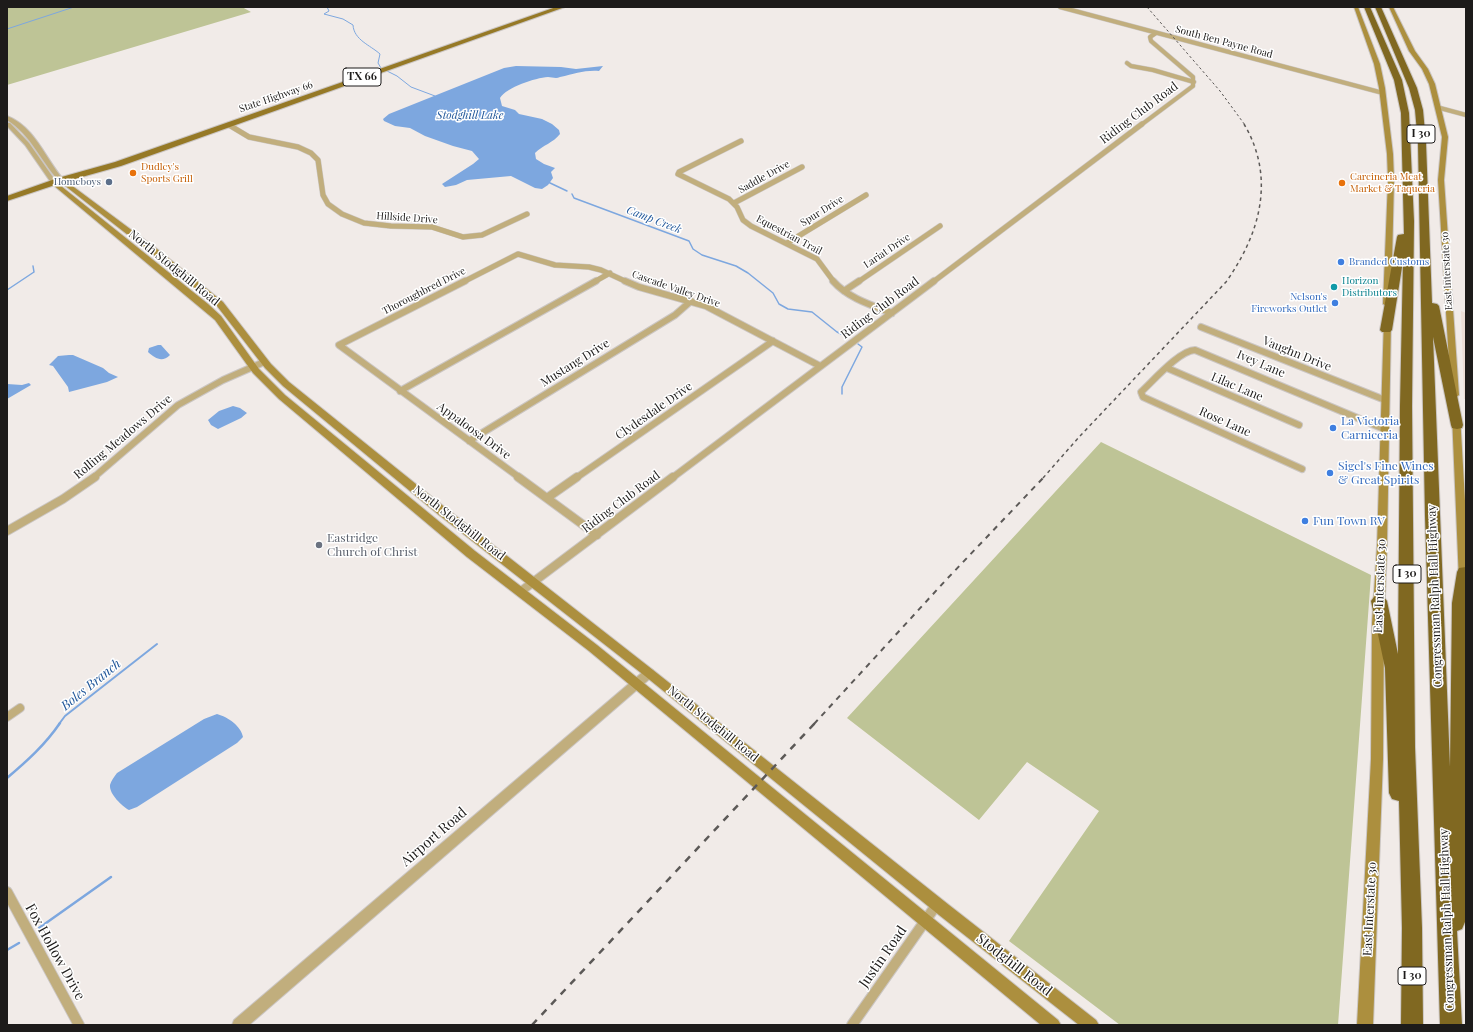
<!DOCTYPE html>
<style>
body{margin:0}
#map{position:relative;width:1473px;height:1032px;overflow:hidden;background:#f1ebe8;font-family:"Playfair Display",serif}
canvas{display:block}
.frame{position:absolute;inset:0;border:8px solid #1d1b1a;pointer-events:none}
</style>
<div id="map">
<canvas width="1473" height="1032"></canvas>
<div class="frame"></div>
</div>
<script>
const c = document.querySelector('canvas').getContext('2d');
c.lineJoin = 'round';
function fillPath(path, color) {
  c.fillStyle = color;
  c.fill(path, 'evenodd');
}
function stroke(path, color, width, dash) {
  c.strokeStyle = color;
  c.lineWidth = width;
  c.lineCap = dash ? 'butt' : 'round';
  c.setLineDash(dash || []);
  c.stroke(path);
}
function drawText(font, color, halo, rows, align = 'center') {
  c.font = font + ' "Playfair Display",serif';
  c.lineWidth = 3;
  c.setLineDash([]);
  c.textBaseline = 'middle';
  c.strokeStyle = halo;
  c.fillStyle = color;
  for (const [text, x, y, turn = 0] of rows) {
    c.save();
    c.translate(x, y);
    c.rotate((+turn || 0) * Math.PI / 180);
    c.textAlign = isNaN(turn) ? turn : align;
    if (halo) c.strokeText(text, 0, 0);
    c.fillText(text, 0, 0);
    c.restore();
  }
}
fillPath(new Path2D(`
 M 1461,311 L 1466,313 L 1466,399 L 1464,399 Z`), '#ecded7');
fillPath(new Path2D(`
 M 7,7 L 242,7 L 251,12 L 7,85 Z
 M 1101,442 L 1371,575 L 1338,1025 L 1120,1025 L 1009,941 L 1099,811 L 1027,762 L 979,820 L 847,718 Z`), '#bec496');
fillPath(new Path2D(`
 M 516,66 L 561,67 L 576,69 L 603,66 L 599,71 C 584,70 575,74 560,77 C 556,79 552,77 548,77 C 535,78 507,87 500,98 L 502,106 L 515,110 L 519,114 L 542,119 L 552,124 L 559,130 L 560,134 C 553,143 543,145 535,153 L 536,159 L 544,164 L 555,168 L 551,172 L 553,178 L 548,185 L 542,189 L 535,188 L 511,176 L 467,180 L 456,185 L 445,187 L 442,184 L 473,164 L 479,159 L 472,151 L 453,146 L 425,136 L 410,128 L 395,126 L 384,121 L 383,119 L 389,114 L 504,68 Z
 M 158,345 L 161,345 L 170,355 C 162,363 155,358 148,352 L 149,348 Z
 M 69,355 L 73,355 L 103,368 L 109,373 L 118,377 L 107,382 L 69,392 L 68,387 L 53,366 L 49,365 L 58,356 Z
 M 29,383 L 31,385 L 7,399 L 7,384 L 22,385 Z
 M 233,406 L 240,408 L 247,413 L 241,418 L 218,429 L 211,425 L 208,420 L 219,411 Z
 M 217,714 C 228,717 241,726 243,737 L 237,743 L 137,807 L 129,810 C 122,806 109,794 110,785 C 111,781 114,777 117,773 L 204,719 Z`), '#7da7df');
stroke(new Path2D(`
 M 327,7 L 329,11 L 324,14 L 343,19 L 353,25 C 354,40 370,45 380,54 L 378,63 L 381,68
 M 7,29 L 74,7
 M 387,71 L 397,76 L 411,87 L 435,96`), '#7da7df', 1);
stroke(new Path2D(`
 M 548,182 L 567,191
 M 572,194 L 574,198 L 689,241 L 693,249 L 702,255 L 736,266 L 748,273 L 773,293 L 779,304 L 788,309 L 812,312 L 837,332 L 848,337
 M 7,290 L 34,272 L 33,266
 M 842,394 L 842,387 L 862,347 L 858,344`), '#7da7df', 1.5);
stroke(new Path2D(`
 M 59,724 L 65,716 L 157,644`), '#7da7df', 2);
stroke(new Path2D(`
 M 7,778 C 27,761 45,745 60,723
 M 39,928 L 111,877
 M 7,950 L 19,943`), '#7da7df', 2.5);
const minorFar4 = new Path2D(`
 M 1060,7 L 1383,93
 M 1127,63 L 1131,66 L 1153,70 L 1194,82
 M 1440,108 L 1466,115
 M 1141,125 L 1193,86 L 1193,77 L 1151,41 L 1150,37 L 1156,33`);
const minorFar3 = new Path2D(`
 M 229,125 L 249,137 L 298,147 L 311,153 L 318,160 L 323,195 L 328,204 L 342,214 L 364,223 L 391,226 L 432,227 L 463,237 L 482,235 L 527,214
 M 741,141 L 679,172 L 678,174 L 729,199 L 737,207 L 743,220 L 751,226 L 817,259 L 834,282
 M 734,203 L 802,167
 M 787,243 L 866,195
 M 463,282 L 518,254 L 555,265 L 589,267 L 601,270 L 627,282
 M 594,282 L 610,273
 M 858,282 L 940,226
 M 933,282 L 1142,124`);
const minorFar2 = new Path2D(`
 M 465,281 L 339,345 L 520,478
 M 625,281 L 639,287 L 706,306 L 820,366
 M 833,281 C 848,298 871,305 892,313
 M 844,291 L 859,281
 M 1201,327 L 1385,400
 M 1167,368 L 1299,425
 M 400,391 L 596,281
 M 469,441 L 675,315 L 691,301
 M 1302,469 L 1143,397 L 1141,392 C 1153,381 1180,350 1195,350 L 1384,429
 M 93,478 L 178,405 L 223,380 L 264,362
 M 576,478 L 773,341
 M 672,478 L 934,281`);
const minorFar1 = new Path2D(`
 M 518,477 L 597,535
 M 547,498 L 577,477
 M 7,531 L 63,499 L 95,477
 M 520,592 L 673,477
 M 7,717 L 20,708`);
const minor = new Path2D(`
 M 7,892 L 79,1025
 M 852,1025 L 937,904`);
const tertiary = new Path2D(`
 M 7,116 C 35,127 45,158 63,179 L 63,181 L 59,181 C 40,160 32,136 7,120 Z
 M 7,123 L 10,123 L 29,143 L 57,183 L 56,184 L 52,184 L 25,145 L 7,126 Z
 M 649,669 L 653,670 L 654,673 L 653,676 L 249,1025 L 232,1025 L 234,1020 L 645,670 Z`);
const secondary = new Path2D(`
 M 1354,7 L 1358,7 L 1380,64 L 1385,88 L 1393,154 L 1394,180 L 1391,304 L 1387,306 L 1383,304 L 1388,180 L 1387,154 L 1379,88 L 1374,64 Z
 M 1389,7 L 1393,7 L 1415,51 L 1428,69 L 1435,84 L 1448,137 L 1444,180 L 1459,395 L 1455,398 L 1451,395 L 1438,180 L 1442,137 L 1429,84 L 1422,69 L 1409,51 Z
 M 59,179 L 63,179 L 157,249 L 223,302 L 271,364 L 289,382 L 447,509 L 653,670 L 949,905 L 1096,1020 L 1099,1025 L 1079,1025 L 939,915 L 645,676 L 439,515 L 283,386 L 265,368 L 217,306 L 151,253 L 59,181 Z
 M 52,182 L 56,182 L 208,304 L 221,316 L 259,369 L 285,395 L 475,551 L 597,645 L 1058,1020 L 1061,1025 L 1041,1025 L 589,651 L 467,557 L 279,399 L 253,373 L 215,320 L 52,184 Z
 M 1384,318 L 1387,318 L 1391,320 L 1387,546 L 1384,623 L 1383,759 L 1373,1025 L 1357,1025 L 1371,759 L 1372,623 L 1377,546 Z
 M 1456,412 L 1460,415 L 1466,518 L 1466,584 L 1460,584 L 1459,581 L 1452,415 Z`);
const primary = new Path2D(`
 M 556,7 L 565,7 L 121,166 L 64,182 L 7,201 L 7,196 L 58,178 L 115,162 Z`);
const motorway = new Path2D(`
 M 1364,7 L 1370,7 L 1402,80 L 1409,113 L 1414,221 L 1412,406 L 1415,747 L 1422,928 L 1423,1025 L 1401,1025 L 1402,928 L 1399,801 L 1392,799 L 1389,793 L 1385,668 L 1371,601 L 1374,597 L 1379,595 L 1384,597 L 1387,601 L 1398,654 L 1400,406 L 1403,261 L 1392,330 L 1390,332 L 1382,332 L 1380,330 L 1397,237 L 1398,235 L 1404,234 L 1401,113 L 1394,80 Z
 M 1375,7 L 1381,7 L 1417,88 L 1423,110 L 1426,143 L 1432,303 L 1437,304 L 1439,306 L 1463,425 L 1462,428 L 1457,429 L 1452,428 L 1451,425 L 1433,337 L 1450,767 L 1452,603 L 1457,572 L 1459,568 L 1466,567 L 1466,906 L 1465,922 L 1462,929 L 1457,931 L 1462,1025 L 1440,1025 L 1425,516 L 1418,143 L 1415,110 L 1409,88 Z`);
stroke(minorFar4, '#cbc6c3', 5);
stroke(minorFar3, '#cbc6c3', 6);
stroke(minorFar2, '#cbc6c3', 8);
stroke(minorFar1, '#cbc6c3', 10);
stroke(minor, '#cbc6c3', 12);
stroke(tertiary, '#cbc6c3', 2);
stroke(secondary, '#cbc6c3', 2);
stroke(primary, '#cbc6c3', 2);
stroke(motorway, '#cbc6c3', 2);
stroke(minorFar4, '#c1ae7d', 4);
stroke(minorFar3, '#c1ae7d', 5);
stroke(minorFar2, '#c1ae7d', 6);
stroke(minorFar1, '#c1ae7d', 8);
stroke(minor, '#c1ae7d', 10);
fillPath(tertiary, '#c1ae7d');
fillPath(secondary, '#ac8f3e');
fillPath(primary, '#967926');
fillPath(motorway, '#806821');
stroke(new Path2D(`
 M 1147,7 L 1220,91 L 1245,125`), '#5c5957', 1, [2.5, 2.5]);
stroke(new Path2D(`
 M 1043,478 L 1080,436 L 1226,282 C 1260,234 1276,178 1244,124`), '#5c5957', 1.5, [3.5, 3.5]);
stroke(new Path2D(`
 M 814,724 L 945,581 L 1044,477`), '#5c5957', 2, [5.5, 5.5]);
stroke(new Path2D(`
 M 532,1025 L 815,723`), '#5c5957', 2.5, [7, 7]);
for (const [x, y, r, color] of [
 [133,173,4,"#e8710a"],
 [109,182,4,"#5c6f8a"],
 [1342,183,4,"#e8710a"],
 [1341,262,4,"#3f7fe0"],
 [1334,287,4,"#0f9aa8"],
 [1335,303,4,"#3f7fe0"],
 [1333,428,4,"#3f7fe0"],
 [1330,473,4,"#3f7fe0"],
 [1305,521,4,"#3f7fe0"],
 [319,545,4,"#6b7280"]
]) {
  const dot = new Path2D();
  dot.arc(x, y, r, 0, 2 * Math.PI);
  c.fillStyle = color;
  c.fill(dot);
  stroke(dot, '#fff', 1.5);
}
drawText('10px', '#1d1b1a', '#fff', [
 ["South Ben Payne Road",1224,42,15],
 ["State Highway 66",276,97,-19],
 ["Saddle Drive",764,177,-29],
 ["Spur Drive",822,211,-32],
 ["Hillside Drive",407,218,4],
 ["Equestrian Trail",789,235,28],
 ["Lariat Drive",887,251,-34],
 ["East Interstate 30",1447,271,-93],
 ["Cascade Valley Drive",676,289,19],
 ["Thoroughbred Drive",424,291,-27]
]);
drawText('10px', '#c56008', '#fff', [
 ["Dudley's",141,167],
 ["Sports Grill",141,179],
 ["Carcineria Meat",1350,177],
 ["Market & Taqueria",1350,189]
], 'left');
drawText('10px', '#4e5e75', '#fff', [
 ["Homeboys",101,182]
], 'right');
drawText('10px', '#366cbe', '#fff', [
 ["Branded Customs",1349,262],
 ["Nelson's",1327,297,"right"],
 ["Fireworks Outlet",1327,309,"right"]
], 'left');
drawText('10px', '#0d838f', '#fff', [
 ["Horizon",1342,281],
 ["Distributors",1342,293]
], 'left');
for (const [x, y, w] of [
 [362,77,38],
 [1421,134,28],
 [1407,574,28],
 [1412,976,28]
]) {
  const box = new Path2D();
  box.roundRect(x - w / 2, y - 9, w, 18, 3);
  c.fillStyle = '#fff';
  c.fill(box);
  stroke(box, '#1d1b1a', 1);
}
drawText('bold 11px', '#1d1b1a', null, [
 ["TX 66",362,77],
 ["I 30",1421,134],
 ["I 30",1407,574],
 ["I 30",1412,976]
]);
drawText('italic 11px', '#21579a', '#fff', [
 ["Stodghill Lake",470,116],
 ["Camp Creek",654,220,21]
]);
drawText('12px', '#1d1b1a', '#fff', [
 ["Riding Club Road",1139,113,-37],
 ["North Stodghill Road",174,268,39],
 ["Riding Club Road",880,308,-37],
 ["Vaughn Drive",1297,354,22],
 ["Mustang Drive",575,363,-32],
 ["Ivey Lane",1261,364,23],
 ["Lilac Lane",1237,387,23],
 ["Clydesdale Drive",654,411,-35],
 ["Rose Lane",1225,422,24],
 ["Appaloosa Drive",474,431,36],
 ["Rolling Meadows Drive",123,437,-40],
 ["Riding Club Road",621,502,-37],
 ["North Stodghill Road",459,523,38],
 ["East Interstate 30",1380,586,-88],
 ["Congressman Ralph Hall Highway",1435,596,-92],
 ["North Stodghill Road",713,724,39],
 ["East Interstate 30",1370,909,-87],
 ["Congressman Ralph Hall Highway",1447,920,-92]
]);
drawText('12px', '#366cbe', '#fff', [
 ["La Victoria",1341,421],
 ["Carniceria",1341,435],
 ["Sigel's Fine Wines",1338,466],
 ["& Great Spirits",1338,480],
 ["Fun Town RV",1313,521]
], 'left');
drawText('12px', '#5b616d', '#fff', [
 ["Eastridge",327,538],
 ["Church of Christ",327,552]
], 'left');
drawText('italic 13px', '#21579a', '#fff', [
 ["Boles Branch",91,685,-39]
]);
drawText('14px', '#1d1b1a', '#fff', [
 ["Airport Road",434,837,-41],
 ["Fox Hollow Drive",55,952,61],
 ["Justin Road",883,957,-55],
 ["Stodghill Road",1014,965,38]
]);
</script>
